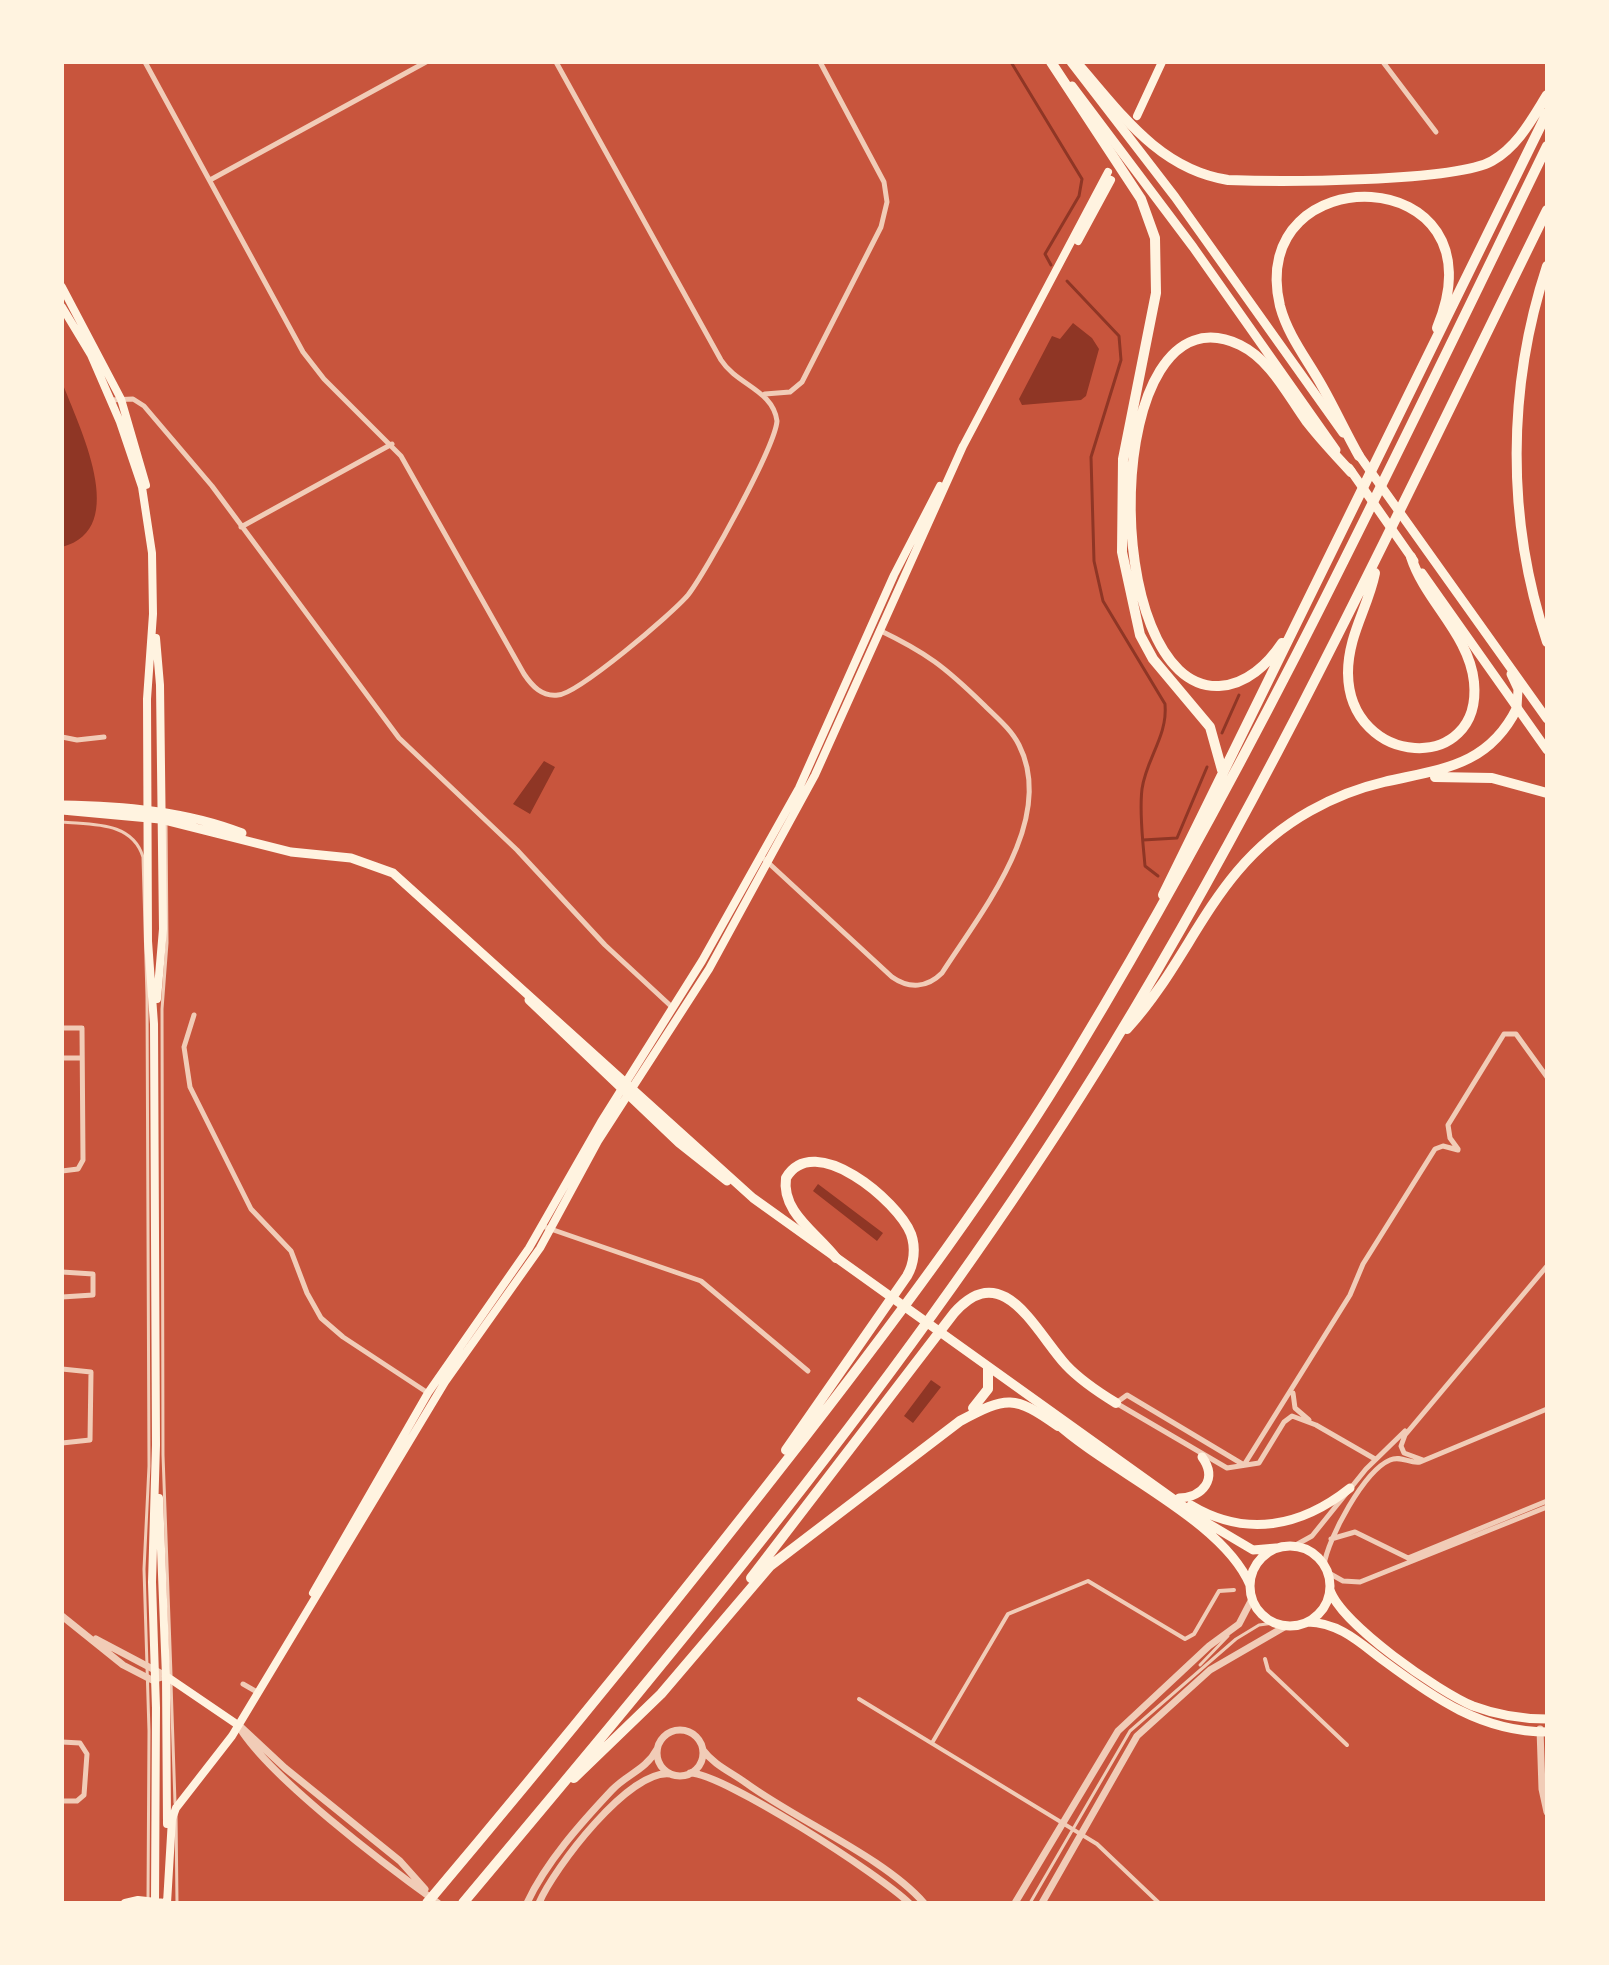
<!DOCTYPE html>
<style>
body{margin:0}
#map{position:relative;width:1609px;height:1965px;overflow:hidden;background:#c8553d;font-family:Inter,sans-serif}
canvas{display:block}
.frame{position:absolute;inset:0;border:64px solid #fff3e0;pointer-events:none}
</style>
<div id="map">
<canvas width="1609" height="1965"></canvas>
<div class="frame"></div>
</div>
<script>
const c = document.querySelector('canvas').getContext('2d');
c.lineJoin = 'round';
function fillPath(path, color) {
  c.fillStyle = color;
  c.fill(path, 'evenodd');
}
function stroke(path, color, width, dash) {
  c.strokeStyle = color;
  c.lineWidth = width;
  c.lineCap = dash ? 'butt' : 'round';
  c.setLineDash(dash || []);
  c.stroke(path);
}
fillPath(new Path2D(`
 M 1073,323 L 1092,338 L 1099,349 L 1086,396 L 1081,400 L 1022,405 L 1019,399 L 1052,336 L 1060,339 Z
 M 62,382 C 78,425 132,529 62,547 Z
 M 544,761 L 555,767 L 530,814 L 513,804 Z
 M 818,1184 L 883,1233 L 877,1241 L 813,1191 Z
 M 931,1380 L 941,1387 L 913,1423 L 904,1416 Z`), '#8f3625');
stroke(new Path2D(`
 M 1011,62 L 1082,179 L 1079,196 L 1045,254 L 1051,265
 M 1067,281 L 1119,336 L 1121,360 L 1091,457 L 1094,561 L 1103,601 L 1165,704 C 1168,736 1146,759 1142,789 C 1139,813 1143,842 1145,866 L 1158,876
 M 1222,733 L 1239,695
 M 1143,840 L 1177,838 L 1207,767`), '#8f3625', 3);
stroke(new Path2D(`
 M 62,822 C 92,825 132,821 143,857 L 147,996 L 149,1466 L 144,1569 L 149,1731 L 148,1899
 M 166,824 L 167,943 L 162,1009 L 163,1455 L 171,1675
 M 1200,1665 L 1228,1636
 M 171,1683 L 175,1803
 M 176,1815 L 177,1903
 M 1030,1903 L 1130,1731 L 1236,1639 L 1259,1625 L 1274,1623`), '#f1ccb7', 3);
stroke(new Path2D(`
 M 1265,1659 L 1268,1670 L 1347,1745
 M 859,1699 L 1097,1844 L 1159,1903
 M 932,1743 L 1008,1614 L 1088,1581 L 1185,1639 L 1194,1634 L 1219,1591 L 1234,1590`), '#f1ccb7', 4);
stroke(new Path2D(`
 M 145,62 L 303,352 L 324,379 L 401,456 L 524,674 C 532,686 542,697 558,695 C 578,694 673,613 688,595 C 706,572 775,447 777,421 C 773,390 737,385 721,360 L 556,62
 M 1383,62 L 1436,132
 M 210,180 L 426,62
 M 765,394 L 790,392 L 802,382 L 881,227 L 887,202 L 884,182 L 820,62
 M 111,400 L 133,399 L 144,406 L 212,486 L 399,738 L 517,850 L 605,945 L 673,1008
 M 241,527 L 392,444
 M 62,737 L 77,740 L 104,737
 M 761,856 L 892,977 C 909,989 927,988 942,973 C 981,912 1057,820 1019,745 C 1011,729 996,717 983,704 C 945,667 927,653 879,630
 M 194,1015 L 184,1047 L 190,1087 L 251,1209 L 291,1251 L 307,1293 L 321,1318 L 343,1337 L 428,1393
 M 62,1028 L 82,1028 L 83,1160 L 78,1169 L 62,1171
 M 62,1058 L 82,1058
 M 1458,1149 L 1450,1138 L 1448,1125 L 1504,1034 L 1516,1034 L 1547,1077
 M 542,1226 L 701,1281 L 808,1371
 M 62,1272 L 93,1274 L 93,1295 L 62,1297
 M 62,1369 L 91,1372 L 90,1440 L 62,1443
 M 1293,1393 L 1295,1408 L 1309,1420
 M 1423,1460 L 1404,1453 L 1401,1446 L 1405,1435 L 1547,1266
 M 1244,1465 L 1127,1395 L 1116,1403 L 1227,1468 L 1259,1463 L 1284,1422 L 1292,1416 L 1316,1425 L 1375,1459
 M 1244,1465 L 1350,1295 L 1363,1264 L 1435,1149 L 1443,1146 L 1458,1150
 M 1331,1539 L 1355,1532 L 1408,1558 L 1547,1501
 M 1294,1546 L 1312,1536 L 1366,1469 L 1405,1431
 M 1324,1565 C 1328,1538 1364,1471 1390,1460 C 1401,1455 1410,1464 1420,1462 L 1547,1409
 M 1327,1572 L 1343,1581 L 1360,1582 L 1547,1507
 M 243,1684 L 257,1692
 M 62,1742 L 80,1743 L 87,1754 L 84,1795 L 77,1801 L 62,1801`), '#f1ccb7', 5);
stroke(new Path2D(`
 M 62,1616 L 123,1665 L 152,1680 L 166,1676
 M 96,1639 L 166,1676
 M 238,1725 C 266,1775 388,1867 438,1903
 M 240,1726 L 285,1768 L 400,1861 L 425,1889
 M 1540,1729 L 1542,1789 L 1547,1812
 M657 1753a23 23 0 1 1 46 0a23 23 0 1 1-46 0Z
 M 703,1750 C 714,1765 731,1772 746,1783 C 798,1821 885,1858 924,1903
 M 690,1773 C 723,1773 882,1876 909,1903
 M 527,1903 C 546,1862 581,1823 612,1790 C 627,1774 646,1770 657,1749
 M 539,1903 C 554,1868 629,1769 670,1774
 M 1015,1903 L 1118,1731 L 1209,1646 L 1239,1624 L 1252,1599
 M 1042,1903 L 1137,1736 L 1210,1670 L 1286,1626`), '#f1ccb7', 7);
stroke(new Path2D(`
 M 1137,116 L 1162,62
 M 1078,241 L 1111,180
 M 62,287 L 121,399 L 146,485
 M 62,307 L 91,355 L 120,422 L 142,487 L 152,553 L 153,614 L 147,699 L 148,941 L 154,1024 L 156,1445 L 152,1582 L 156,1708 L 155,1903
 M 961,450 L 1108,172
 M 156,638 L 160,685 L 163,929 L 157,999
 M 159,1498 L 166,1676 L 167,1824
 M 313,1593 L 428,1393 L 529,1248 L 601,1122 L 702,961 L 799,788 L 894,575 L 940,486
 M 166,1676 L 238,1725
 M 125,1903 L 138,1900 L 165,1903
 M 167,1903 L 172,1819 L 176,1808 L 232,1736 L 445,1382 L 540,1248 L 598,1141 L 709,969 L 815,775 L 963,446`), '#fff3e0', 8);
stroke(new Path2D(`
 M 62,805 C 122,806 186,811 242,833
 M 62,810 L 160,819 L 291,852 L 351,858 L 393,873 L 753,1198 L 1204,1521 L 1253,1550 L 1276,1548
 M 529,1000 L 679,1143 L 727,1181
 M 1056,1423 C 1108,1471 1223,1520 1250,1585
 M 1179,1498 C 1203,1497 1218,1479 1202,1457
 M 1191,1505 C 1246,1538 1301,1527 1350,1488
 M1250 1586a40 40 0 1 1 80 0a40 40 0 1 1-80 0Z
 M 1330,1590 C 1341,1624 1439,1692 1473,1706 C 1497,1715 1522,1719 1547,1719
 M 1308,1622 C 1340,1623 1360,1643 1384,1661 C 1434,1698 1482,1732 1547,1732`), '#fff3e0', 9);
stroke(new Path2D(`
 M 1071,62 L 1175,197 L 1343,433
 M 1072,86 L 1193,247 L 1336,450
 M 1356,451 L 1547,719
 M 1349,468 L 1414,561
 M 1422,573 L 1547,750
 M 1511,674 L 1518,689 L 1517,708`), '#fff3e0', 9);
stroke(new Path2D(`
 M 1051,62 L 1141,199 L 1155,238 L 1156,293 L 1123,459 L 1122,552 L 1140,635 L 1153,659 L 1210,727 L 1222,770
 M 1076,62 C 1120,112 1158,169 1228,180 C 1278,182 1455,182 1492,161 C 1518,146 1532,119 1547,95
 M 1547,266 C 1507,387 1506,520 1547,642
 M 1359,456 C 1346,433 1335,409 1322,386 C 1307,359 1288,336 1280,306 C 1244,155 1507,159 1437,328
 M 1375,573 C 1368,608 1348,635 1348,673 C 1349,768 1483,775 1474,682 C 1469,634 1425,601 1411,557
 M 1282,643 C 1268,664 1246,685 1219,686 C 1097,691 1099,278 1240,345 C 1271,360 1288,396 1307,422 C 1321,440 1336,456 1351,472
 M 1435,777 L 1492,778 L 1547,793
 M 1163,895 L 1547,113
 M 1127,1029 C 1196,953 1212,866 1310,811 C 1333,798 1358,788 1384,782 C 1440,769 1488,767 1517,708
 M 973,1408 L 988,1389 L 988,1368
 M 786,1450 L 907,1276 C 914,1264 916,1248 911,1234 C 898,1201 814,1130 786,1178 C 781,1212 817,1233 836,1258
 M 751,1578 L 954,1313 C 1003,1257 1035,1331 1066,1365 C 1080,1380 1098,1392 1116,1403
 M 574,1778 L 661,1694 L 770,1566 L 960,1421 C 1007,1396 1014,1395 1058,1426
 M 427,1903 C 556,1750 682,1595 805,1437 C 901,1313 996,1186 1077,1051 C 1254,758 1397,454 1547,146
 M 463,1903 C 693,1629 925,1352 1112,1046 C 1276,777 1408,492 1547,210`), '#fff3e0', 10);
</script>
